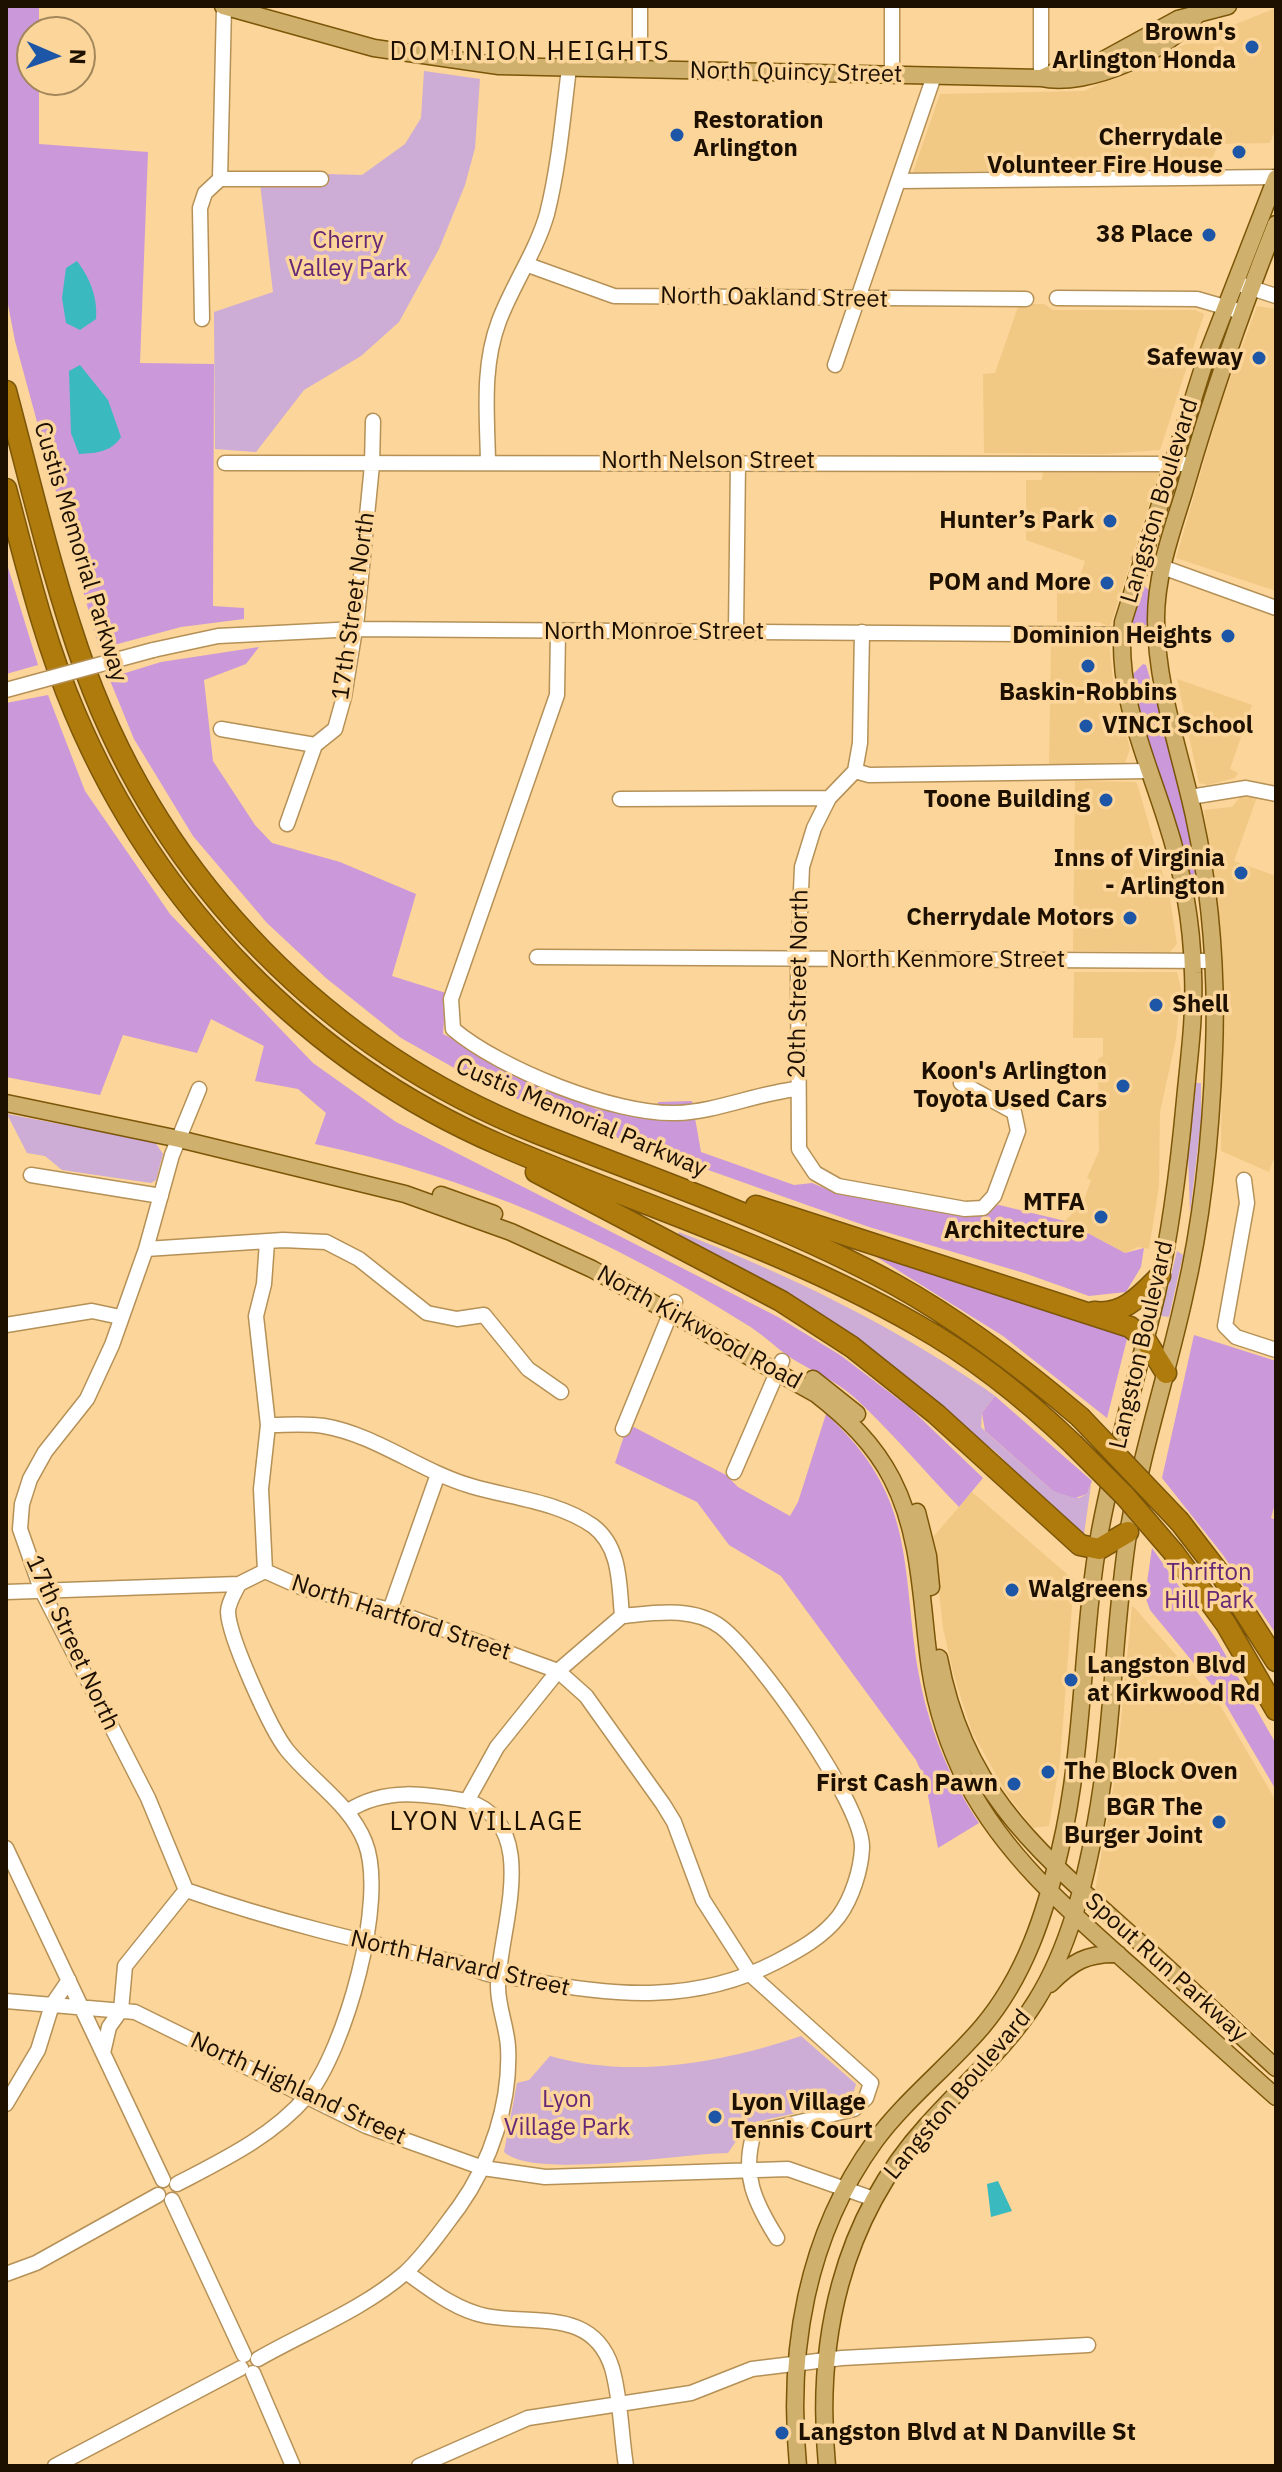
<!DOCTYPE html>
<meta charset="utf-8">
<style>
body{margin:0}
#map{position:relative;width:1282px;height:2472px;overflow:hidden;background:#fbd599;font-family:"IBM Plex Sans",sans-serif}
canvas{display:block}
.frame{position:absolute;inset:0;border:8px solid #1d1000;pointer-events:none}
.north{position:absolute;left:16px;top:16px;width:80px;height:80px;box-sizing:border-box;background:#fbd599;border:2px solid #a2865c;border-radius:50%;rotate:92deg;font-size:22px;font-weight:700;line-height:32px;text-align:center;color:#1d1000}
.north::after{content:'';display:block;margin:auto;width:28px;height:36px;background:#1e56a7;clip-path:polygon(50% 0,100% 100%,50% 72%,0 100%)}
</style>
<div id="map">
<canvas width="1282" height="2472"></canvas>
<div class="frame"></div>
<div class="north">N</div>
</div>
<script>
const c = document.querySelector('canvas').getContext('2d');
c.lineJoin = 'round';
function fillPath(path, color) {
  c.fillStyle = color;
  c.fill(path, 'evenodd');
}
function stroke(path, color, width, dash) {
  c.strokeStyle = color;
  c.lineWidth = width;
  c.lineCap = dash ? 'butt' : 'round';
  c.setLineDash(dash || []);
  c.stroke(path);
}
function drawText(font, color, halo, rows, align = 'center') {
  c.font = font + ' "IBM Plex Sans",sans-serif';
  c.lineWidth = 7;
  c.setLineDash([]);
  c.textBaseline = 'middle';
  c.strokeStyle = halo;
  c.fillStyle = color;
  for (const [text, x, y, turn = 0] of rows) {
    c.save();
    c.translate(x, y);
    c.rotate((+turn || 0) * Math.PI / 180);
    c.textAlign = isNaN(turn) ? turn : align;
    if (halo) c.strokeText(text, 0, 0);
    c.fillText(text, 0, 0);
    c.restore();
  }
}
fillPath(new Path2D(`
 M 1276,8 L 1276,128 L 1270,143 L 1218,144 L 1209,168 L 913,172 L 940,94 L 1084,91 L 1156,56 Z
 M 1019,304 L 1044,304 L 1053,310 L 1195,310 L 1204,314 L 1160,450 L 1105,454 L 984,453 L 983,374 L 995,373 Z
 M 1257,306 L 1276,309 L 1276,591 L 1176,558 L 1220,406 Z
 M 1043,467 L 1160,470 L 1110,627 L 1099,622 L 1057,622 L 1057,572 L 1079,579 L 1085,561 L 1026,540 L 1026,480 L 1042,480 Z
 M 1109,643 L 1113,680 L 1130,749 L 1125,763 L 1049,765 L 1051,644 Z
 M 1177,679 L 1252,705 L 1230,769 L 1238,773 L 1235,778 L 1208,785 L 1199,783 Z
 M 1075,781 L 1136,782 L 1138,786 L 1170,899 L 1177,944 L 1170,952 L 1073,951 Z
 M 1244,792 L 1257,797 L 1234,861 L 1276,876 L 1276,1153 L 1269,1172 L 1221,1151 L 1223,960 L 1204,810 L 1232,807 Z
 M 1074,972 L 1177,972 L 1181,989 L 1176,1039 L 1160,1112 L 1159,1186 L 1149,1249 L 1138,1247 L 1125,1253 L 1065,1221 L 1083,1203 L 1091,1180 L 1087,1178 L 1099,1151 L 1098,1059 L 1103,1056 L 1103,1038 L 1073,1038 Z
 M 972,1492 L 1074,1580 L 1060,1761 L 1049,1826 L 1033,1828 L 1008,1796 L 972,1732 L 954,1676 L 943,1628 L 933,1537 Z
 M 1132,1605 L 1220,1705 L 1276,1801 L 1276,2053 L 1095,1890 L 1116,1772 Z`), '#f2c885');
fillPath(new Path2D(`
 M 424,71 L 480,79 L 475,148 L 465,185 L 439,249 L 399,322 L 361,356 L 304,390 L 256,452 L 215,449 L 214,312 L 273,292 L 260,183 L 325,174 L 362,175 L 405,144 L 421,118 Z
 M 1196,1083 L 1201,1083 L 1201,1121 L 1190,1213 L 1188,1155 Z
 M 7,1114 L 155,1142 L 163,1154 L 156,1180 L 151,1183 L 62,1170 L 45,1156 L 27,1153 Z
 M 679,1232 C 791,1276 884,1321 984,1388 L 995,1396 L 982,1413 L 981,1427 L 988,1434 L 1053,1491 L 1079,1498 L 1087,1494 L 1091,1485 L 1084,1534 L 1075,1532 L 996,1452 L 934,1405 L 677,1238 Z
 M 1177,1251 L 1183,1255 L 1169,1317 L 1161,1316 Z
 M 801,2036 L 856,2084 L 851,2101 L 755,2122 L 743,2131 L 728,2153 C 683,2153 535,2180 504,2152 L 517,2083 L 529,2080 L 550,2056 C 631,2079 722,2063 801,2036 Z`), '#cdacd6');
fillPath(new Path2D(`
 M 6,6 L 39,6 L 39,32 L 32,32 L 32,80 L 39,80 L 39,144 L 148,152 L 140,363 L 214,364 L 213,606 L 244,608 L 244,619 L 181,627 L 99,649 L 15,341 L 6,294 Z
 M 6,561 L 38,665 L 6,674 Z
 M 1142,584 L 1150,591 L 1148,625 L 1133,625 L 1130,623 Z
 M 259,647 L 246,664 L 204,680 L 213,761 L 255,825 L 272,843 L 340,862 L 416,894 L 392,976 L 446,993 L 443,1034 L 596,1109 L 659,1119 L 658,1102 L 692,1101 L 701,1152 L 794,1185 L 812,1183 L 836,1193 L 893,1203 L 980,1209 L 999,1205 L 1065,1221 L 1125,1253 L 1144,1248 L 1141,1267 L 1126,1292 L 1089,1296 L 1024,1273 L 869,1227 L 587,1127 L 488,1087 L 401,1038 L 326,978 L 267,923 L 193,836 L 134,739 L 109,678 L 161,662 Z
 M 1143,664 L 1146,665 L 1174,761 L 1197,871 L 1193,875 L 1188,875 L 1140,722 L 1130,677 Z
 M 48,695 L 85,791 L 170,914 L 313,1063 L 396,1122 L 778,1317 L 840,1355 L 910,1408 L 983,1478 L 959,1507 C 924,1471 891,1431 854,1397 C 834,1379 809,1370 788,1356 C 773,1345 760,1332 744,1323 C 614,1240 466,1175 315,1144 L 326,1113 L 298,1089 L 255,1081 L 264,1046 L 211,1019 L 197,1053 L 123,1035 L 100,1095 L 6,1077 L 6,703 Z
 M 867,1251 L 1122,1333 L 1127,1339 L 1107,1418 L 1003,1336 Z
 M 1194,1335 L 1276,1361 L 1276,1500 L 1271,1518 L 1276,1520 L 1276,1634 L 1223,1555 L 1162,1478 Z
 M 995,1396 L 1092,1481 L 1087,1494 L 1075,1498 L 1053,1491 L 985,1431 L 982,1413 Z
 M 826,1414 C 916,1496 901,1562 918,1670 C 927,1724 949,1778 979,1823 L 938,1848 L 925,1780 L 916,1760 L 781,1576 L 729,1545 L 697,1502 L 615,1463 L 628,1424 L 726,1475 L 738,1487 L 790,1516 L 798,1502 Z
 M 1152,1548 L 1217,1640 L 1276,1744 L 1276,1790 L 1220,1695 L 1150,1610 L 1145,1596 Z`), '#cb98da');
fillPath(new Path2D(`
 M 77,261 C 90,278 98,298 96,319 L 80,330 L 66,323 L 62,298 L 66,268 Z
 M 80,365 L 108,400 L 121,437 C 111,452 97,453 79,454 L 71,433 L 69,371 Z
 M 998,2181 L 1012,2211 L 991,2217 L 987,2184 Z`), '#3ababe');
const minor = new Path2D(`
 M 640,6 L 640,69
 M 892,75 L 892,6
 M 1041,78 L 1041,6
 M 220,179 L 321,179
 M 898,181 L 1276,177
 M 528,265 L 614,296 L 1026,299
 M 1242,285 L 1276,296
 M 1057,298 L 1197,299 L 1242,312
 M 202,319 L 200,208 L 205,193 L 220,179 L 224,6
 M 835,365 L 934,76
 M 488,461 C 487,413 482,366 499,321 C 513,284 536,252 547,214 C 559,166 563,117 569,68
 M 225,463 L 1184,464
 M 1140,559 L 1276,608
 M 736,631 L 738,461
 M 558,632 L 557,695 L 451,999 L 453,1029 C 500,1069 615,1115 676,1113 C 716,1112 757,1093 797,1089
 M 862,632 L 860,743 L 855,771 L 829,798 L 814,828 L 802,867 L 798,960 L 799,1149 L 815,1173 L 838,1186 L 965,1209 L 983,1208 L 994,1196 L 1018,1131 L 1014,1112 L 961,1083
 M 153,650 L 218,636 L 356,629 L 1157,635
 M 221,729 L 315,745
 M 855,771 L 869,775 L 1149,771
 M 1190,797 L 1246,788 L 1276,794
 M 620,799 L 829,798
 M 287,824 L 315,745 L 335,729 L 344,697 L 357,617 L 372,465 L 373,421
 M 537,957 L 1214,961
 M 31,1175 L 161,1196
 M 1244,1180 L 1247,1203 L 1225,1326 L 1236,1337 L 1276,1350
 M 146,1249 L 283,1240 L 326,1242 L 359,1259 L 427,1313 L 457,1319 L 484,1315 L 528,1369 L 561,1392
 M 6,1325 L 92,1311 L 120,1317
 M 268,1425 C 286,1425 306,1423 324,1426 C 376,1435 420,1471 471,1486 C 511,1498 557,1501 593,1526 C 621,1547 619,1585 622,1616
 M 623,1429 L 675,1302
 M 734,1472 L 782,1361
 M 265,1571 L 261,1489 L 268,1425 L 256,1316 L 264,1284 L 267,1242
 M 6,1592 L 239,1584 L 265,1571 L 303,1588 L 390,1610 L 558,1671 L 586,1696 L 663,1804 L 674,1822 L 703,1900 L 751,1975 L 871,2083 L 866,2098 L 854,2109 L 754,2133 C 741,2174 755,2203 777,2238
 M 390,1610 L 438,1474
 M 348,1811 C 385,1787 426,1794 467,1801 L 497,1747 L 558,1671 L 622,1616
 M 6,1848 L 163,2180
 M 186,1890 C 274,1921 363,1942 454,1962 C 466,1964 476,1971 488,1974 C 501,1978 516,1978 529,1980 C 615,1997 697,2003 776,1962 C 799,1950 823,1937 839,1916 C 852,1898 861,1870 862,1848 C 864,1805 757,1654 721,1627 C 693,1606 654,1613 622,1616
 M 186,1890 L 148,1798 L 41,1589 L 20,1529 L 22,1504 L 30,1479 L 45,1452 L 87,1399 L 112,1345 L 146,1249 L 172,1155 L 199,1089
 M 6,2001 L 135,2012 L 366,2126 L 483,2168 L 545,2177 L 788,2169 L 874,2199
 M 103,2053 L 109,2027 L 121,2010 L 125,1966 L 186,1890
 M 6,2104 L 38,2050 L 52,2005 L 69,1980
 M 177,2184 C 223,2160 273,2136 307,2096 C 345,2050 388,1899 365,1842 C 350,1804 313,1782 287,1750 C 271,1730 229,1638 228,1612 C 228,1603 235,1592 239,1584
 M 172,2200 L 244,2355
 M 406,2272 C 431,2290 456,2310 486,2316 C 535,2325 593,2308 612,2368 C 621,2399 621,2435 626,2466
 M 6,2274 L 36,2263 L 158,2195
 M 258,2359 C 307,2331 362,2310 405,2273 C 425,2255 443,2228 459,2207 C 491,2162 511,2102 508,2047 C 507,2027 498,2007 498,1987 C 498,1932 544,1825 467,1801
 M 253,2373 L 293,2466
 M 55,2466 L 241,2368
 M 419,2466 L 528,2418 L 691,2393 L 752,2369 L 842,2358 L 1088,2345`);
const major = new Path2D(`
 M 223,6 L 374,48 L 499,66 L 1041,78 C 1089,88 1166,52 1197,15
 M 1041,78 L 1059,70 L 1092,66 L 1178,19 L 1228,6
 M 6,1103 L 179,1139 L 405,1194 L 511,1232 L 592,1269 L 816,1394 C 847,1418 874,1444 892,1479 C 922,1537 921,1605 930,1668 C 936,1708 949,1748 967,1783 C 1008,1861 1077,1918 1141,1975 C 1186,2016 1231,2057 1276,2097
 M 441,1195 L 494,1214
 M 813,1379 L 857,1414
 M 917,1512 L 928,1556 L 931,1587
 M 939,1658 C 965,1795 1039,1852 1137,1940 C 1184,1982 1229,2025 1276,2068
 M 1050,1984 C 1072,1962 1087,1953 1118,1954
 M 798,2466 C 787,2351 806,2236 875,2141 C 906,2099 948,2067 982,2027 C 1025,1976 1045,1914 1060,1850 C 1085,1746 1081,1636 1100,1531 C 1115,1451 1138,1372 1157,1293 C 1171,1230 1179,1165 1185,1100 C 1189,1058 1195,1016 1193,973 C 1192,922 1182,869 1166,820 C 1145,753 1116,694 1123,622 L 1206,358 L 1276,178
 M 827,2466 C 815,2341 841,2220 927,2125 C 963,2084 1007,2048 1036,2001 C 1069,1948 1085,1883 1096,1822 C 1114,1725 1113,1626 1129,1528 C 1142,1450 1167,1375 1184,1298 C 1203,1217 1211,1135 1214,1052 C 1217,973 1211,894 1194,816 C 1180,752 1156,686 1156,619 C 1156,575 1171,534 1184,492 C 1210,401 1241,312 1276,224`);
const highway = new Path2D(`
 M 6,391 C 31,485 53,581 86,672 C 164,883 328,1050 537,1133 C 656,1180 780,1222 894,1284 C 961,1321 1021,1367 1080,1417
 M 6,489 C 26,564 44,641 75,713 C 156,905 308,1062 500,1145 C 639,1205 785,1249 917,1325 C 974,1357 1026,1399 1073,1444
 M 536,1172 L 781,1301 L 852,1347 L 936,1414 L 1080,1545 L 1099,1549 L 1128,1532
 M 756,1206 L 1130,1327 L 1145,1339 L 1166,1373
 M 1094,1312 C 1123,1316 1141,1295 1160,1276
 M 1180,1522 L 1223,1578 L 1276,1661
 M 1174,1553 L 1226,1624 L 1276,1710`);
stroke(minor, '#b59157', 17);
stroke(major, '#7c5608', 19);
stroke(highway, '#7c5608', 23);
stroke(minor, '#fff', 14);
stroke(major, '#cfb06d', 16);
stroke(highway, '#af7b0c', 20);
const minorBridge = new Path2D(`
 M 6,690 L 153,650`);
const highwayBridge = new Path2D(`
 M 1080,1417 L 1180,1522
 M 1073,1444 L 1125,1496 L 1174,1553`);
stroke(minorBridge, '#b59157', 17, []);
stroke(highwayBridge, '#7c5608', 23, []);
stroke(minorBridge, '#fff', 14);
stroke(highwayBridge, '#af7b0c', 20);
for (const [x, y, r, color] of [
 [1252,47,8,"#1e56a7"],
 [677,135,8,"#1e56a7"],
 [1239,152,8,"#1e56a7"],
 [1209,235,8,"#1e56a7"],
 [1259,358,8,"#1e56a7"],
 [1110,521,8,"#1e56a7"],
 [1107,583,8,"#1e56a7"],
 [1228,636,8,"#1e56a7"],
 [1088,666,8,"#1e56a7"],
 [1086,726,8,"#1e56a7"],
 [1106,800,8,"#1e56a7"],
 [1241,873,8,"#1e56a7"],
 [1130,918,8,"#1e56a7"],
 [1156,1005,8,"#1e56a7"],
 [1123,1086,8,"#1e56a7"],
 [1101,1217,8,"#1e56a7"],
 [1012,1590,8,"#1e56a7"],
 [1071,1680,8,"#1e56a7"],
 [1048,1772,8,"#1e56a7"],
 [1014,1784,8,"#1e56a7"],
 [1219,1822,8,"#1e56a7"],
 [715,2117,8,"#1e56a7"],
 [782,2433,8,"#1e56a7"]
]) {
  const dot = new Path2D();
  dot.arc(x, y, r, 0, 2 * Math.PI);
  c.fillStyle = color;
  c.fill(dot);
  stroke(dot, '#fbd599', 3);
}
drawText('bold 24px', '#1d1000', '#fbd599', [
 ["Brown's",1236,33],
 ["Arlington Honda",1236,61],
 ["Restoration",693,121,"left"],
 ["Arlington",693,149,"left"],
 ["Cherrydale",1223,138],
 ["Volunteer Fire House",1223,166],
 ["38 Place",1193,235],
 ["Safeway",1243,358],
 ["Hunter’s Park",1094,521],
 ["POM and More",1091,583],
 ["Dominion Heights",1212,636],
 ["Baskin-Robbins",1088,693,"center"],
 ["VINCI School",1102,726,"left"],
 ["Toone Building",1090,800],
 ["Inns of Virginia",1225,859],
 ["- Arlington",1225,887],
 ["Cherrydale Motors",1114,918],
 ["Shell",1172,1005,"left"],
 ["Koon's Arlington",1107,1072],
 ["Toyota Used Cars",1107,1100],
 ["MTFA",1085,1203],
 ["Architecture",1085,1231],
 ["Walgreens",1028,1590,"left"],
 ["Langston Blvd",1087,1666,"left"],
 ["at Kirkwood Rd",1087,1694,"left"],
 ["The Block Oven",1064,1772,"left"],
 ["First Cash Pawn",998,1784],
 ["BGR The",1203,1808],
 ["Burger Joint",1203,1836],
 ["Lyon Village",731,2103,"left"],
 ["Tennis Court",731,2131,"left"],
 ["Langston Blvd at N Danville St",798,2433,"left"]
], 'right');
drawText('24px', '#1d1000', '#fbd599', [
 ["North Quincy Street",796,73,1],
 ["North Oakland Street",774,298,1],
 ["North Nelson Street",708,461],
 ["Langston Boulevard",1160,501,-73],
 ["Custis Memorial Parkway",80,552,73],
 ["17th Street North",354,606,-82],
 ["North Monroe Street",654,632],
 ["North Kenmore Street",947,960],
 ["20th Street North",799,984,-89],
 ["Custis Memorial Parkway",581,1118,23],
 ["North Kirkwood Road",699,1328,29],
 ["Langston Boulevard",1142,1345,-77],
 ["North Hartford Street",401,1618,18],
 ["17th Street North",72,1643,65],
 ["North Harvard Street",460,1964,13],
 ["Spout Run Parkway",1166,1968,42],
 ["North Highland Street",298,2089,25],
 ["Langston Boulevard",958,2095,-50]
]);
drawText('24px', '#662876', '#fbd599', [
 ["Cherry",348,241],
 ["Valley Park",348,269],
 ["Thrifton",1209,1573],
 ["Hill Park",1209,1601],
 ["Lyon",567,2100],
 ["Village Park",567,2128]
]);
c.letterSpacing = '2px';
drawText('26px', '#1d1000', '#fbd599', [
 ["DOMINION HEIGHTS",530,52],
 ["LYON VILLAGE",487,1822]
]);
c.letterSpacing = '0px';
</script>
